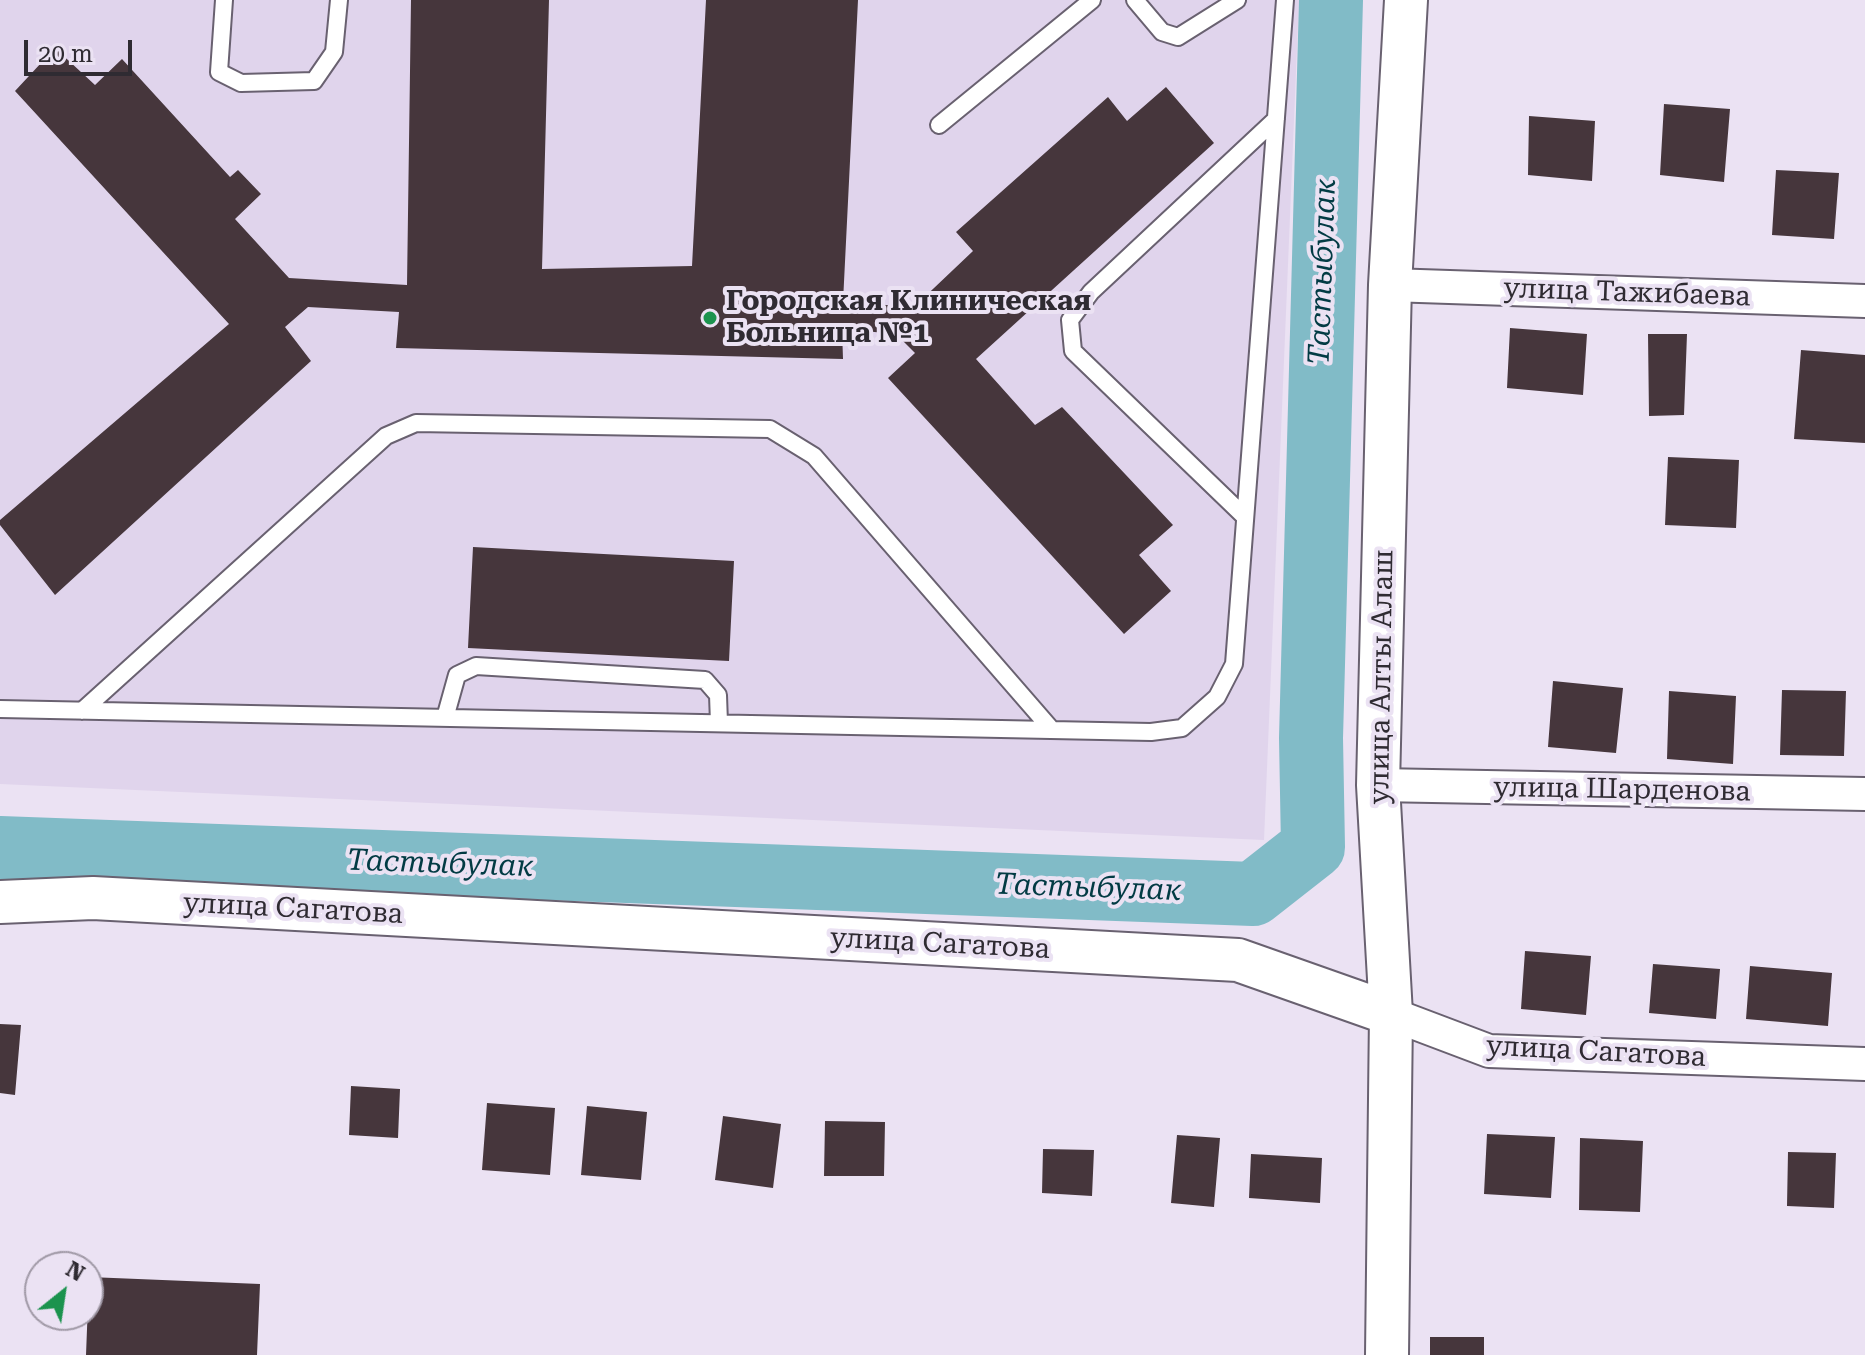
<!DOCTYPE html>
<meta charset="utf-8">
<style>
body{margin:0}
#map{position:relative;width:1865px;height:1355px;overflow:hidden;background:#ebe2f3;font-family:"Roboto Serif",serif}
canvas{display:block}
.north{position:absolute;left:24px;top:1251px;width:80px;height:80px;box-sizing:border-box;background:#ebe2f3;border:2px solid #a099a6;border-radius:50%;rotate:30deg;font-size:22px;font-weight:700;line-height:32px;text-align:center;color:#2f2b32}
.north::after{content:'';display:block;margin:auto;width:28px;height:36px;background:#1b934e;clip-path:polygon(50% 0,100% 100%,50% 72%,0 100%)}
.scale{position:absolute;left:24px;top:40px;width:108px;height:36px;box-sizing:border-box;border:4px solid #2f2b32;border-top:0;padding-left:10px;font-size:24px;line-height:28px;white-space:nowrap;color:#2f2b32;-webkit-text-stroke:6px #ebe2f3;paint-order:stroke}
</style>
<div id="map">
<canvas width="1865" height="1355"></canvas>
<div class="north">N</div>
<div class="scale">20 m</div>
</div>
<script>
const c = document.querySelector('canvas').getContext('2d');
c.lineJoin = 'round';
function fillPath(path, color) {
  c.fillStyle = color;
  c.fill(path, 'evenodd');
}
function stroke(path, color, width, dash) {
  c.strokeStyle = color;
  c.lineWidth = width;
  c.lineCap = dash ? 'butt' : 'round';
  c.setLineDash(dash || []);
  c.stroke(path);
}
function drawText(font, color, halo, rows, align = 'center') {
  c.font = font + ' "Roboto Serif",serif';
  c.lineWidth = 8;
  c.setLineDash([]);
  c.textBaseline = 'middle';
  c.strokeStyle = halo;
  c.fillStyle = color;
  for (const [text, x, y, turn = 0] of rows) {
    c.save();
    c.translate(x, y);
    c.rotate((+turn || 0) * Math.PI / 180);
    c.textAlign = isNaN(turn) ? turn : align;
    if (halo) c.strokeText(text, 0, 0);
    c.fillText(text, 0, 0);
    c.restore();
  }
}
fillPath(new Path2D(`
 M 0,0 L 1299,0 L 1264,840 L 0,784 Z`), '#e0d4ec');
stroke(new Path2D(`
 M 0,848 L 1253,894 L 1313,847 L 1311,738 L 1331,0`), '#81bbc7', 64);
fillPath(new Path2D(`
 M 411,0 L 549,0 L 542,269 L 692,266 L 706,0 L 858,0 L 843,302 L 914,307 L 973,251 L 956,232 L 1108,97 L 1127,121 L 1166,87 L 1214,143 L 976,359 L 1035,425 L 1062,407 L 1173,525 L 1139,555 L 1171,591 L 1124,634 L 888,378 L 915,353 L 896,334 L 842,329 L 843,359 L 396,348 L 399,312 L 308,307 L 285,327 L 311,361 L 55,595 L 0,525 L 0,520 L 229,324 L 15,91 L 55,48 L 95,85 L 122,59 L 230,177 L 238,170 L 261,194 L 235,219 L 289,278 L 407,285 Z
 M 1664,104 L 1730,109 L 1724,182 L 1660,175 Z
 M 1529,116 L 1595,121 L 1592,181 L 1528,175 Z
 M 1776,170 L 1839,173 L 1834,239 L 1772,235 Z
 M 1510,328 L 1587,334 L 1583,395 L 1507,388 Z
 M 1648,334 L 1687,334 L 1684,415 L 1649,416 Z
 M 1801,350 L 1865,355 L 1865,443 L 1794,439 Z
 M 1668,457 L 1739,460 L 1736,528 L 1665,525 Z
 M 473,547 L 734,561 L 729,661 L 468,648 Z
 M 1553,681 L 1623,688 L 1616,753 L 1548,747 Z
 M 1782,690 L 1846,691 L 1844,756 L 1780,755 Z
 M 1669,691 L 1736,696 L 1733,764 L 1667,759 Z
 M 1525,951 L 1591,956 L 1586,1015 L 1521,1009 Z
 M 1653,964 L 1720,969 L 1716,1019 L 1649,1013 Z
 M 1750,966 L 1832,973 L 1828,1026 L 1746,1019 Z
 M 0,1024 L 21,1025 L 15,1095 L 0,1093 Z
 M 351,1086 L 400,1089 L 398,1138 L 349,1135 Z
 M 487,1103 L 555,1108 L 550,1175 L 482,1170 Z
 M 587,1106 L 647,1112 L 641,1180 L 581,1175 Z
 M 723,1116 L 781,1124 L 773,1188 L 715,1180 Z
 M 825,1121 L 885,1122 L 884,1176 L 824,1176 Z
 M 1487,1134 L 1555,1137 L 1551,1198 L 1484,1194 Z
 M 1177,1135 L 1220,1138 L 1214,1207 L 1171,1203 Z
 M 1580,1138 L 1643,1141 L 1640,1212 L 1579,1210 Z
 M 1043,1149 L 1094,1150 L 1092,1196 L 1042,1193 Z
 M 1788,1152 L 1836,1153 L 1834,1208 L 1787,1206 Z
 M 1251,1154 L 1322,1158 L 1320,1203 L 1249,1198 Z
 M 89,1277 L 260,1284 L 257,1355 L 86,1355 Z
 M 1430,1337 L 1484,1337 L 1484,1355 L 1430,1355 Z`), '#46363c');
const service = new Path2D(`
 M 224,0 L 219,72 L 241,83 L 314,81 L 334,52 L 339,0
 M 1135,0 L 1162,32 L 1178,37 L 1237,0
 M 939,125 L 1092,0
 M 1245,517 L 1073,351 L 1070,320 L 1091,292 L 1276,119
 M 0,709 L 1151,732 L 1182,728 L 1217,697 L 1234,664 L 1285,0
 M 82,711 L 386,436 L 416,423 L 770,429 L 814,456 L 1052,730
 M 445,718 L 457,675 L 476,666 L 705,680 L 718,695 L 719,723`);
const minor = new Path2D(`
 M 1390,285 L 1865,301
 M 1378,785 L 1865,794
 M 1391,1014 L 1489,1051 L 1865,1064`);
const tertiary = new Path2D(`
 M 0,902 L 93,898 L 1238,960 L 1391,1014
 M 1387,1355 L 1391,1014 L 1378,785 L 1390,285 L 1406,0`);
stroke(service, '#696170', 20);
stroke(minor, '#696170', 36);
stroke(tertiary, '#696170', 46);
stroke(service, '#fff', 16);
stroke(minor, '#fff', 32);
stroke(tertiary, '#fff', 42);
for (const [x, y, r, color] of [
 [710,318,8,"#1b934e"]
]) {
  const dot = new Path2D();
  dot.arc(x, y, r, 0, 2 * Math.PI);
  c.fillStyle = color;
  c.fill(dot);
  stroke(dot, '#ebe2f3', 3);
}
drawText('28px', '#2f2b32', '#ebe2f3', [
 ["улица Тажибаева",1627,293,2],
 ["улица Алты Алаш",1382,677,-89],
 ["улица Шарденова",1622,790,1],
 ["улица Сагатова",293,909,3],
 ["улица Сагатова",940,944,3],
 ["улица Сагатова",1596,1052,3]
]);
drawText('bold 28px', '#2f2b32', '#ebe2f3', [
 ["Городская Клиническая",726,302],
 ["Больница №1",726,334]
], 'left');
drawText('italic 30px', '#023b44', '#ebe2f3', [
 ["Тастыбулак",1323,272,-88],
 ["Тастыбулак",440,864,2],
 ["Тастыбулак",1088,888,2]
]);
</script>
